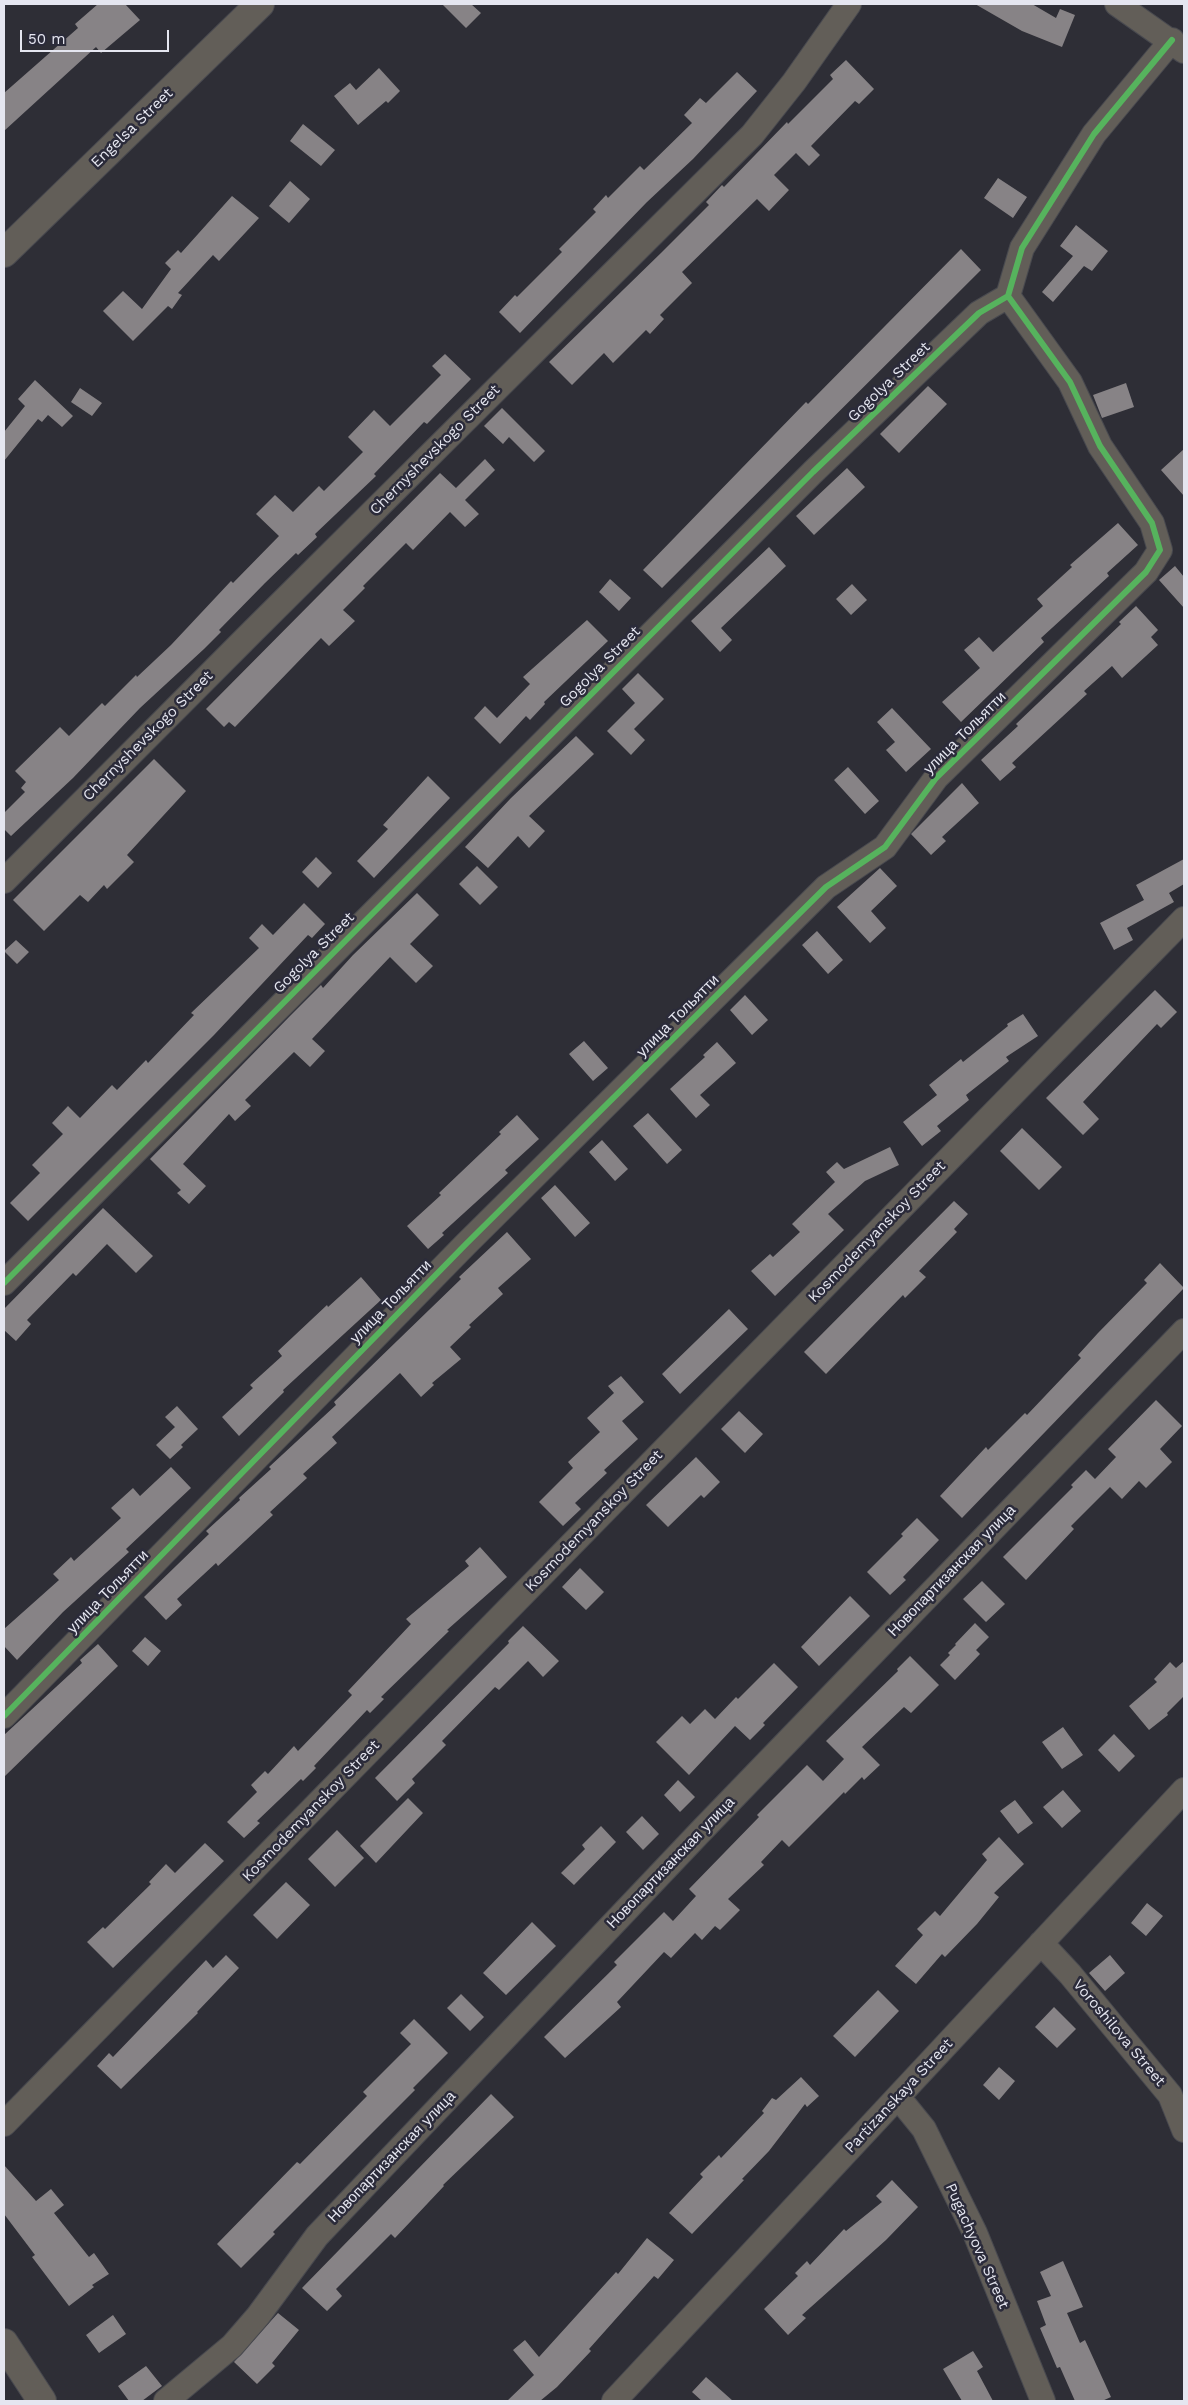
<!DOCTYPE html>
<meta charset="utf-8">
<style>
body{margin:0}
#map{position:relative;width:1188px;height:2405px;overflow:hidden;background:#2e2e36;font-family:"Work Sans",sans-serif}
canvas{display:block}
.frame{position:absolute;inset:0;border:5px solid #e5e6f0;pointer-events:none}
.scale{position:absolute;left:20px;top:30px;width:149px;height:22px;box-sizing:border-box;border:2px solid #e5e6f0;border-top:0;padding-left:6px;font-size:15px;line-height:18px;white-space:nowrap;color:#e5e6f0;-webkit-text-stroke:4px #2b2b3a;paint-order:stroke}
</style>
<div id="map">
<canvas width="1188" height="2405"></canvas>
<div class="frame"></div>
<div class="scale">50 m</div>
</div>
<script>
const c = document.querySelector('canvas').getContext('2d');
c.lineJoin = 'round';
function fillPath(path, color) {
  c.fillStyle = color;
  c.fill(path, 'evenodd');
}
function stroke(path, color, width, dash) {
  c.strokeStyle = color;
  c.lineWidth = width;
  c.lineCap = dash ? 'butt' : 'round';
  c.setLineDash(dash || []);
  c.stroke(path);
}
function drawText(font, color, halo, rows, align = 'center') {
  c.font = font + ' "Work Sans",sans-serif';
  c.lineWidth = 5;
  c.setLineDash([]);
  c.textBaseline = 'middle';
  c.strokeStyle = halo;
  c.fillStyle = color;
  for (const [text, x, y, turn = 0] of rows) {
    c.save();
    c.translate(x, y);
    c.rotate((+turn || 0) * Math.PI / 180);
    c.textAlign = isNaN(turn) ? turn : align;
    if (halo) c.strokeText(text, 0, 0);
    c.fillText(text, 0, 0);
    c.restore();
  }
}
fillPath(new Path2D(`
 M 98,4 L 125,4 L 140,20 L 101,53 L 96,47 L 4,131 L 4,93 L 78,28 L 75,24 Z
 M 442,4 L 471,4 L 481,13 L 466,28 Z
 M 975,4 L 1032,4 L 1056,18 L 1060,9 L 1075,15 L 1062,47 L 1022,31 Z
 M 846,60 L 874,89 L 859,104 L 855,101 L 811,146 L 820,155 L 809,166 L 796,153 L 774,175 L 789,190 L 769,211 L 757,199 L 682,272 L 692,283 L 660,315 L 664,319 L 650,334 L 646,330 L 613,363 L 604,353 L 572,385 L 549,362 L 662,252 L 709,205 L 706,202 L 722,185 L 724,187 L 787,122 L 788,124 L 833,79 L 830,75 Z
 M 379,68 L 400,91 L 388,103 L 386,101 L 358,125 L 334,96 L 350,83 L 356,90 Z
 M 737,72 L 757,91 L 693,159 L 647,202 L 520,333 L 499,312 L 515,295 L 517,297 L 562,252 L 559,249 L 596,212 L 593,209 L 606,195 L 608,198 L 640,166 L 644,170 L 692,123 L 684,115 L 700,98 L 706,103 Z
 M 303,124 L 335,150 L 321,166 L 290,141 Z
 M 998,178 L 1027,197 L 1013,218 L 984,198 Z
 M 290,181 L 310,199 L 289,223 L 269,206 Z
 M 232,196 L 259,218 L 219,261 L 213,255 L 178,293 L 182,295 L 172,309 L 168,306 L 133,341 L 103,311 L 123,291 L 142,309 L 171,269 L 165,263 L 178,250 L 181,253 Z
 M 1076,225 L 1108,251 L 1092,271 L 1084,266 L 1053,302 L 1042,292 L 1073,256 L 1060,246 Z
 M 961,249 L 981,270 L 662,588 L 643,570 L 806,402 L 808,404 Z
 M 445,354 L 471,379 L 427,424 L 424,422 L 374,474 L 376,476 L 315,534 L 317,537 L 298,555 L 296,553 L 265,583 L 219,630 L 221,632 L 204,649 L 140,708 L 73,778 L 11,836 L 4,829 L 4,813 L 25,792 L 21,788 L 26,782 L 15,771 L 60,727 L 69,736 L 102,703 L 105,706 L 136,675 L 137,677 L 171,645 L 231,581 L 233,583 L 279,536 L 256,514 L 275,495 L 293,512 L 319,486 L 324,491 L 363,452 L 348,437 L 374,410 L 390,426 L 441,375 L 432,366 Z
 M 35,380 L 73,416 L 62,427 L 48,415 L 42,422 L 38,419 L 4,461 L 4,432 L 25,406 L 18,399 Z
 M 1126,383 L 1134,407 L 1102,418 L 1093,395 Z
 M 928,386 L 947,404 L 899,453 L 880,434 Z
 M 80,388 L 102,403 L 92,416 L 71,402 Z
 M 502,408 L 545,451 L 534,462 L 509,437 L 503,444 L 484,426 Z
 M 1184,449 L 1184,496 L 1161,470 Z
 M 485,459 L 495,470 L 465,500 L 479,514 L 465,527 L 450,512 L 413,550 L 406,543 L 363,586 L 365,588 L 343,610 L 355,621 L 329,646 L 321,638 L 235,727 L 229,722 L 224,727 L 206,709 L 440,473 L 456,488 Z
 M 847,468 L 865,487 L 814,535 L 796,516 Z
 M 1118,523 L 1138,545 L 1107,573 L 1109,576 L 1041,638 L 1044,642 L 961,722 L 942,702 L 980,668 L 964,650 L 979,637 L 993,652 L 1043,606 L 1037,599 L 1072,567 L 1070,565 Z
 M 769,547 L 786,566 L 721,628 L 732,640 L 720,652 L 691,621 Z
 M 1175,566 L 1184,577 L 1184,608 L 1159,580 Z
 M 610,579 L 631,598 L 619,611 L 599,592 Z
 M 852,584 L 867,600 L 851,615 L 836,599 Z
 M 1136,606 L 1158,630 L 1151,637 L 1158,645 L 1122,678 L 1112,666 L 1084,691 L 1087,694 L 1012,763 L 1016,767 L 1000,781 L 981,760 L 1018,726 L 1016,724 L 1121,624 L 1119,622 Z
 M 587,620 L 608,641 L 544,702 L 545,704 L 530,720 L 526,716 L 500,744 L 474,718 L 485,706 L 497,718 L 530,684 L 523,677 Z
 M 638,673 L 664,699 L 634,729 L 645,740 L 631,755 L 607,731 L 635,703 L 622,689 Z
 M 892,708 L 931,749 L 906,772 L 886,750 L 895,742 L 877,722 Z
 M 576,736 L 594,754 L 529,816 L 545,831 L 529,848 L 518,836 L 488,868 L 465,847 L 511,798 Z
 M 154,759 L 186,791 L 127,855 L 134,862 L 107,889 L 104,885 L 88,902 L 80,895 L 44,931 L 13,900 Z
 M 848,767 L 879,801 L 865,814 L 834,780 Z
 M 428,776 L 450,798 L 374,878 L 357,861 L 388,829 L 383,825 Z
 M 962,783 L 979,803 L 942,837 L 946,841 L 931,855 L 911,834 Z
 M 316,857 L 332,873 L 318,888 L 302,872 Z
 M 1184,859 L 1184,884 L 1169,893 L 1174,902 L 1127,928 L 1133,940 L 1114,950 L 1100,923 L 1144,900 L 1136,885 Z
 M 477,866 L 498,887 L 480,905 L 459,884 Z
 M 880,868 L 897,886 L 871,911 L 886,928 L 870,943 L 837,907 Z
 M 417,893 L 439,915 L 410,944 L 433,966 L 416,983 L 390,957 L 312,1039 L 325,1051 L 310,1067 L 294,1052 L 245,1100 L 251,1106 L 235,1121 L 229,1114 L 183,1164 L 206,1186 L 189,1204 L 177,1193 L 181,1190 L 150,1159 L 289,1017 L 321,985 L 323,988 L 353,955 Z
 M 304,903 L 325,924 L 312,938 L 308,935 L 214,1035 L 28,1221 L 10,1203 L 40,1173 L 32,1165 L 63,1134 L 52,1123 L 68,1106 L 80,1118 L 112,1085 L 117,1090 L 146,1060 L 148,1063 L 194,1015 L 191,1013 L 259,948 L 249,938 L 262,924 L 273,935 Z
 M 817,931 L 843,960 L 828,974 L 802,945 Z
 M 16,940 L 29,952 L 17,964 L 4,951 Z
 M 1155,990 L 1177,1012 L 1161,1028 L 1157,1024 L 1083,1102 L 1099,1119 L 1083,1135 L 1046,1098 Z
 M 745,995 L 768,1020 L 752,1035 L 730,1010 Z
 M 1023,1014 L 1038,1036 L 1006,1057 L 1009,1061 L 966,1095 L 969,1100 L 937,1126 L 941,1131 L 922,1146 L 903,1122 L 937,1095 L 929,1085 L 961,1059 L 963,1062 L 1008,1026 L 1007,1024 Z
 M 584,1041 L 608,1068 L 593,1081 L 569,1054 Z
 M 717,1042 L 736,1063 L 700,1095 L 710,1105 L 696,1118 L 670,1089 L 705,1057 L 703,1055 Z
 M 648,1113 L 682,1150 L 667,1164 L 633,1126 Z
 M 517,1115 L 539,1139 L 505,1170 L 508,1173 L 442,1233 L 444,1235 L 428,1249 L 407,1226 L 441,1195 L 439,1193 L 501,1134 L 499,1132 Z
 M 1022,1128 L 1062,1167 L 1039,1190 L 1000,1151 Z
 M 602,1140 L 628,1169 L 615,1181 L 589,1152 Z
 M 890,1147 L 899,1165 L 865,1181 L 828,1214 L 844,1230 L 775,1296 L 751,1271 L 770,1254 L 773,1257 L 800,1232 L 792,1224 L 835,1182 L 826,1172 L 837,1162 L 844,1169 Z
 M 555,1185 L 590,1223 L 575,1237 L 541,1198 Z
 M 954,1201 L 968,1214 L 954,1229 L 957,1232 L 919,1271 L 926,1277 L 905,1298 L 903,1295 L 826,1374 L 804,1352 Z
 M 103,1208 L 153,1256 L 136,1273 L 107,1244 L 76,1276 L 73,1273 L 27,1320 L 31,1324 L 16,1341 L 4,1330 L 4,1309 Z
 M 507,1232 L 531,1259 L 498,1288 L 503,1294 L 469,1325 L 471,1327 L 450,1347 L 461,1359 L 432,1383 L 434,1385 L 421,1397 L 400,1373 L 332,1437 L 337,1443 L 303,1474 L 307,1478 L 270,1512 L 273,1515 L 218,1566 L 216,1563 L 177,1599 L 182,1605 L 166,1620 L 144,1597 L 209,1534 L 206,1531 L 240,1500 L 239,1498 L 271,1469 L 269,1467 L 336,1405 L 334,1402 L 461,1279 L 459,1277 Z
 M 1160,1263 L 1184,1288 L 962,1518 L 940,1496 L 986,1447 L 988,1450 L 1025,1413 L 1027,1415 L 1081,1358 L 1078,1355 L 1098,1333 L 1147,1283 L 1144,1280 Z
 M 361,1277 L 381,1300 L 283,1390 L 284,1392 L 239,1436 L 222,1417 L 253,1388 L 250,1385 L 282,1356 L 278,1351 L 327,1305 L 328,1307 Z
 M 729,1309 L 748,1329 L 680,1394 L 662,1374 Z
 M 621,1376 L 644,1402 L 622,1421 L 638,1439 L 604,1470 L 607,1473 L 575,1503 L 581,1509 L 563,1526 L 539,1502 L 573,1468 L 568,1462 L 600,1432 L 587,1418 L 614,1393 L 608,1386 Z
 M 1156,1400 L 1182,1426 L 1160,1449 L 1172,1462 L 1146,1488 L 1139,1481 L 1122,1499 L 1110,1487 L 1071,1526 L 1074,1529 L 1026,1580 L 1003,1557 L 1073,1487 L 1071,1485 L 1086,1470 L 1095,1479 L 1116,1457 L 1108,1449 Z
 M 177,1406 L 198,1429 L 181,1445 L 183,1447 L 170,1459 L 156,1445 L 175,1427 L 165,1417 Z
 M 739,1411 L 763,1434 L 745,1453 L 721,1429 Z
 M 696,1457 L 720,1482 L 704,1498 L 701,1495 L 668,1527 L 646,1505 Z
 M 171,1467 L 191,1488 L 126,1549 L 129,1552 L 63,1612 L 17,1660 L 4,1646 L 4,1629 L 59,1580 L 53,1574 L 71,1557 L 74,1561 L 121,1518 L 111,1508 L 133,1488 L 140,1496 Z
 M 917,1518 L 939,1540 L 903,1577 L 906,1580 L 890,1595 L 867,1572 L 903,1536 L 901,1534 Z
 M 480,1547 L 507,1577 L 447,1630 L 449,1631 L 381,1697 L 384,1699 L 370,1713 L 367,1710 L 314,1766 L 316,1768 L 303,1781 L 301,1779 L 257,1821 L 260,1823 L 244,1838 L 227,1822 L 257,1792 L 251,1785 L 265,1771 L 268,1774 L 294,1746 L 298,1751 L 352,1695 L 348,1691 L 411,1624 L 406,1619 L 469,1566 L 465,1561 Z
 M 580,1568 L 604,1592 L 586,1610 L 562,1587 Z
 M 982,1581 L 1005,1604 L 986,1622 L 963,1599 Z
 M 850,1596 L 870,1616 L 819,1666 L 801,1647 Z
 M 975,1623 L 989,1637 L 976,1650 L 980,1654 L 955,1680 L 940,1665 L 950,1655 L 948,1653 L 956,1645 L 955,1644 Z
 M 523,1626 L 559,1661 L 543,1677 L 528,1661 L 499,1690 L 495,1687 L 442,1741 L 446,1745 L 412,1779 L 415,1783 L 397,1801 L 375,1778 L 509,1643 L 508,1641 Z
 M 145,1637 L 161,1651 L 148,1666 L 132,1651 Z
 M 98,1644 L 118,1666 L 4,1777 L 4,1735 L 82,1663 L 80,1660 Z
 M 910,1656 L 939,1685 L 911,1713 L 904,1707 L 862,1747 L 880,1765 L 864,1780 L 862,1777 L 845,1794 L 844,1792 L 789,1847 L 782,1840 L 761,1862 L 764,1865 L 728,1899 L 740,1910 L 720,1930 L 715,1926 L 702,1940 L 695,1933 L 671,1958 L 664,1952 L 617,2002 L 621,2007 L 565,2058 L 544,2037 L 617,1965 L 614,1962 L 664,1912 L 673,1921 L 696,1896 L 689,1889 L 759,1817 L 757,1815 L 807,1765 L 823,1781 L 844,1759 L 826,1741 L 898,1671 L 897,1669 Z
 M 1184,1661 L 1184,1696 L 1167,1713 L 1168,1715 L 1149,1730 L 1129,1706 L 1157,1682 L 1154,1679 L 1170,1662 L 1176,1668 Z
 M 774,1663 L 798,1687 L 763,1723 L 765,1725 L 750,1740 L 735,1726 L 689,1775 L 656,1742 L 682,1716 L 690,1724 L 705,1709 L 715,1719 L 736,1697 L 738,1699 Z
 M 1063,1727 L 1083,1755 L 1062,1769 L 1042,1742 Z
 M 1114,1734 L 1135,1756 L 1119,1772 L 1098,1750 Z
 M 678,1780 L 695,1797 L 680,1812 L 664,1795 Z
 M 1063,1790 L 1081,1811 L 1062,1828 L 1043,1807 Z
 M 408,1798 L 423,1813 L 376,1863 L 360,1846 Z
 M 1015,1800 L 1033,1823 L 1018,1834 L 1000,1811 Z
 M 642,1816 L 659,1834 L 643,1850 L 626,1832 Z
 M 601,1826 L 616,1842 L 574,1885 L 561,1873 L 585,1849 L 582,1845 Z
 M 337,1830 L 364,1858 L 335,1887 L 308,1859 Z
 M 999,1837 L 1024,1864 L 994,1893 L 999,1897 L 977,1924 L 945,1957 L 942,1954 L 916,1984 L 895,1966 L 923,1935 L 917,1929 L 935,1911 L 940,1916 L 987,1860 L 982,1854 Z
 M 205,1843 L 224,1861 L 113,1968 L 87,1942 L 103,1927 L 105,1929 L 151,1884 L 149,1882 L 166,1864 L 175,1873 Z
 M 286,1882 L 310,1905 L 277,1939 L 253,1915 Z
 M 1147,1903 L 1163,1916 L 1146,1936 L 1131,1923 Z
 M 532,1922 L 556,1946 L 506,1995 L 483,1973 Z
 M 226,1955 L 239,1968 L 197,2012 L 198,2013 L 121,2089 L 97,2066 L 109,2053 L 113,2057 L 206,1960 L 213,1968 Z
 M 1110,1955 L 1125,1973 L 1105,1991 L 1089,1973 Z
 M 878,1990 L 899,2011 L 855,2057 L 833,2036 Z
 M 461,1994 L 484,2017 L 470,2031 L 447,2008 Z
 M 1054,2007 L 1076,2029 L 1057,2048 L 1035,2027 Z
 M 414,2019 L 448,2053 L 413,2088 L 415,2090 L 273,2232 L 275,2234 L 241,2268 L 217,2244 L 297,2162 L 300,2164 L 367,2096 L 363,2092 L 411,2044 L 400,2033 Z
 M 999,2067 L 1015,2081 L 999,2100 L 983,2085 Z
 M 801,2077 L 819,2096 L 807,2107 L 805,2104 L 769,2151 L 742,2179 L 744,2180 L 692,2234 L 669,2213 L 703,2177 L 700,2174 L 719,2155 L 721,2158 L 764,2113 L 762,2111 L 772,2098 L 776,2100 Z
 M 491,2094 L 514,2117 L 443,2185 L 444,2186 L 395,2238 L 391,2234 L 336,2289 L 342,2296 L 327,2311 L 302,2288 Z
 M 4,2165 L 36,2201 L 51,2189 L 64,2205 L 54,2213 L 89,2257 L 94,2253 L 109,2274 L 92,2285 L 94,2287 L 69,2306 L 32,2257 L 35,2255 L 4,2214 Z
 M 892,2180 L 918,2207 L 886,2240 L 802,2315 L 806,2318 L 788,2335 L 764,2309 L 798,2276 L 795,2273 L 807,2261 L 810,2265 L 844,2229 L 846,2231 L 882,2202 L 876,2196 Z
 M 647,2238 L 674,2260 L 658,2279 L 654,2276 L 589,2349 L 591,2351 L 557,2387 L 540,2401 L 507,2401 L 534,2375 L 513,2350 L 525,2340 L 539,2357 L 616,2272 L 618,2274 Z
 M 1063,2261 L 1083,2307 L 1067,2313 L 1080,2343 L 1085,2340 L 1111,2397 L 1102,2401 L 1075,2401 L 1060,2367 L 1057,2368 L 1040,2328 L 1046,2325 L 1037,2301 L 1051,2296 L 1040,2272 Z
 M 278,2313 L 299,2330 L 272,2363 L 275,2366 L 257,2384 L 234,2362 Z
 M 113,2315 L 126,2334 L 99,2353 L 86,2335 Z
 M 973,2351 L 983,2367 L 977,2371 L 993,2401 L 962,2401 L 943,2369 Z
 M 146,2366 L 162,2386 L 142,2401 L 129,2401 L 118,2386 Z
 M 706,2377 L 733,2401 L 702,2401 L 692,2392 Z`), '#878386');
const minor = new Path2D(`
 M 1117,4 L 1184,51
 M 4,881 L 253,631 L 752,135 L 794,82 L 849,4
 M 4,1283 L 813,472 L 979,313 L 1008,296 L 1022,248 L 1094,134 L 1172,40
 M 4,1716 L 466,1244 L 826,887 L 885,847 L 936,778 L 1146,572 L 1160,550 L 1152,523 L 1100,446 L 1070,382 L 1008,296
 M 1041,1943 L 1070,1974 L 1170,2095 L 1184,2130
 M 898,2097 L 924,2129 L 975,2233 L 1043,2401
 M 4,2124 L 1184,919
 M 166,2401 L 232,2346 L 258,2316 L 317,2236 L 703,1829 L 1184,1331
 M 614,2401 L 1184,1790`);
const tertiary = new Path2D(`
 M 4,253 L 260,4
 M 4,2343 L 42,2401`);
stroke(minor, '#48494f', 26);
stroke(tertiary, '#48494f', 30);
stroke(minor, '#625e58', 24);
stroke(tertiary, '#625e58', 28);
stroke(new Path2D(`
 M 4,1283 L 813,472 L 979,313 L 1008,296 L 1022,248 L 1094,134 L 1172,40
 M 4,1716 L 466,1244 L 826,887 L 885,847 L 936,778 L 1146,572 L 1160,550 L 1152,523 L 1100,446 L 1070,382 L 1008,296`), '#56b35d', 6);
drawText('15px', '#e5e6f0', '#2b2b3a', [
 ["Engelsa Street",132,128,-44],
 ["Gogolya Street",889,382,-44],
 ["Chernyshevskogo Street",435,450,-45],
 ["Gogolya Street",600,667,-45],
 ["улица Тольятти",965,733,-45],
 ["Chernyshevskogo Street",148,736,-45],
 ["Gogolya Street",314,953,-45],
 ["улица Тольятти",678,1016,-45],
 ["Kosmodemyanskoy Street",877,1232,-46],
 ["улица Тольятти",391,1302,-46],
 ["Kosmodemyanskoy Street",594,1521,-46],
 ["Новопартизанская улица",952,1571,-46],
 ["улица Тольятти",108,1592,-46],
 ["Kosmodemyanskoy Street",311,1811,-46],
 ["Новопартизанская улица",671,1863,-46],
 ["Voroshilova Street",1119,2033,50],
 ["Partizanskaya Street",899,2096,-47],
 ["Новопартизанская улица",392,2157,-46],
 ["Pugachyova Street",977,2246,66]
]);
</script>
